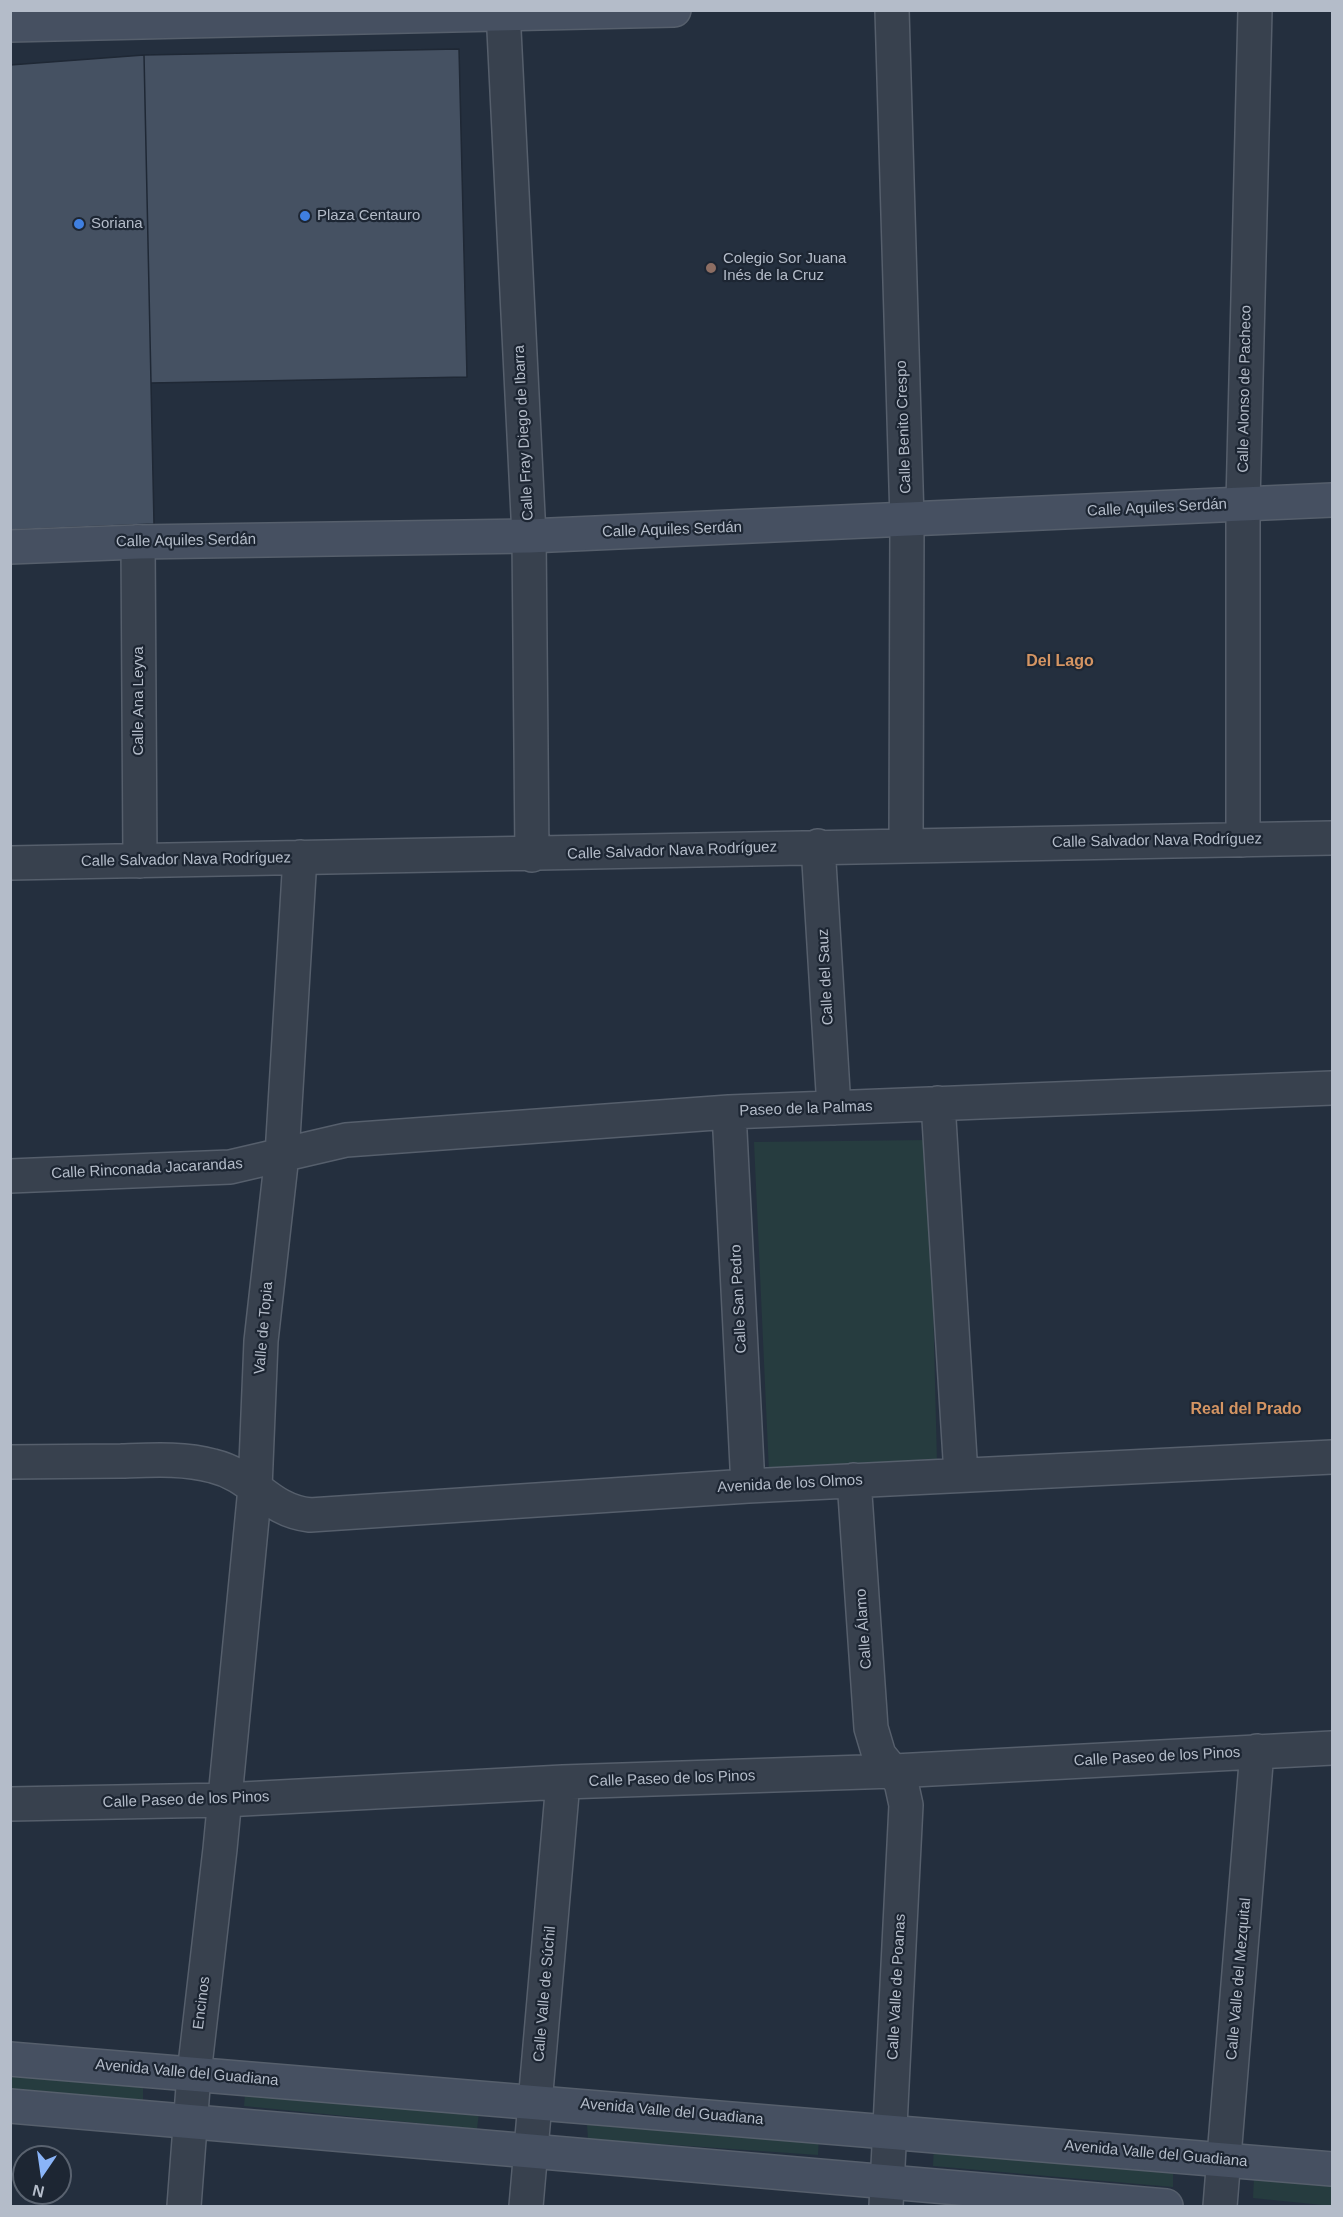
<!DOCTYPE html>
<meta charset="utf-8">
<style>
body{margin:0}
#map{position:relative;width:1343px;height:2217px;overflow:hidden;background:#242f3e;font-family:Helvetica,sans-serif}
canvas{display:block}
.frame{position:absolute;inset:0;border:12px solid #b4bcc9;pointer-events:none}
.north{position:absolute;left:12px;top:2145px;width:60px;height:60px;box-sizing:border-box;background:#1d2633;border:2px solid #59626f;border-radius:50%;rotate:193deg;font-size:16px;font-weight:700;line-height:24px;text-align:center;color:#b4bcc9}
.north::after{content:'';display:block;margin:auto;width:21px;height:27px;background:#8ab4f8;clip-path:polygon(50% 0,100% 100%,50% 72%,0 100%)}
</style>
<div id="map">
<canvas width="1343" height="2217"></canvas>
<div class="frame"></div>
<div class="north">N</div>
</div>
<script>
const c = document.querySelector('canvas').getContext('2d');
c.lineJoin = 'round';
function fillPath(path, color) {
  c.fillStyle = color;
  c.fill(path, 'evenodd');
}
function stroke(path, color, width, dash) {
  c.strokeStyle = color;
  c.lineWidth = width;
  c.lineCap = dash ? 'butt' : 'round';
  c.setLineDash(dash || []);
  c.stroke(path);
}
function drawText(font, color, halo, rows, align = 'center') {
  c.font = font + ' Helvetica,sans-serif';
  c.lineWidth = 4.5;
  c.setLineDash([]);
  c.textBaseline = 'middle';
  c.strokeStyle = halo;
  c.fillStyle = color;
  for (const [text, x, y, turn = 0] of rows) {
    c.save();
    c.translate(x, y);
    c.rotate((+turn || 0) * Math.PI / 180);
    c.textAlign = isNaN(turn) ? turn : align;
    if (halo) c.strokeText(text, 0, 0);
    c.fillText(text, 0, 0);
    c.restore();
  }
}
fillPath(new Path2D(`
 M 929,1140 L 937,1463 L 769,1472 L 754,1142 Z
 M 10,2076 L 143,2084 L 143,2102 L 11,2094 Z
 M 245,2094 L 479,2113 L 477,2129 L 244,2106 Z
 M 587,2124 L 819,2136 L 818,2155 L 588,2139 Z
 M 934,2145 L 1173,2168 L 1173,2187 L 933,2166 Z
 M 1254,2177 L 1332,2185 L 1332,2206 L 1253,2198 Z`), '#263c3f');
const building = new Path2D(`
 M 459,49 L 467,377 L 151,383 L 144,55 Z
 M 144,55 L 154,524 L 10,530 L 10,65 Z`);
fillPath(building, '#455162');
stroke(building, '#1f2835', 1.5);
const street = new Path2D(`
 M 503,10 L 529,536 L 532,855
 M 892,10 L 907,520 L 906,844
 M 138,542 L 140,861
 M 1243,840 L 1243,503 L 1255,10
 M 818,846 L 834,1108
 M 10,863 L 1332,838
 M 938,1103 L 961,1475
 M 729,1112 L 748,1486
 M 10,1176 L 230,1167 L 346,1140 L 729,1112 L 1332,1088
 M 10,1462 C 47,1462 84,1461 121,1461 C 152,1460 184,1458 213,1466 C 255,1476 266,1510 310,1515 L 748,1486 L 1332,1457
 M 854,1480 L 871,1728 L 879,1755 L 901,1782 L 906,1805 L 886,2206
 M 10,1804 L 224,1800 L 563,1782 L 894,1771 L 1332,1748
 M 184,2206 L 194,2074 L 220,1849 L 255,1488 L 261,1341 L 282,1155 L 300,857
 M 526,2206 L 563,1782
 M 1220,2206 L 1257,1751`);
const secondary = new Path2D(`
 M 10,25 L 674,10
 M 10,547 L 138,542 L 529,536 L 1332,500
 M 10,2059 L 1332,2169
 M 10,2106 L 1166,2206`);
stroke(street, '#565f6c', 36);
stroke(secondary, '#565f6c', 36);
stroke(street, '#38414e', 33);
stroke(secondary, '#465061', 33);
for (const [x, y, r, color] of [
 [305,216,6,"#3f7fe0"],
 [79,224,6,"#3f7fe0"],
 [711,268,6,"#8d6e63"]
]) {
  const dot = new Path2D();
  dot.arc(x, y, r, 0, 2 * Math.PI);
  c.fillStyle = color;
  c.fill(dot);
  stroke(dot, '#1d2633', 2);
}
drawText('15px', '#b4bcc9', '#1d2633', [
 ["Plaza Centauro",317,216],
 ["Soriana",91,224],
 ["Colegio Sor Juana",723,259],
 ["Inés de la Cruz",723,276]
], 'left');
drawText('15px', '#b4bcc9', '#1d2633', [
 ["Calle Alonso de Pacheco",1245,389,-89],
 ["Calle Benito Crespo",904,427,-92],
 ["Calle Fray Diego de Ibarra",524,433,-93],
 ["Calle Aquiles Serdán",1157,508,-3],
 ["Calle Aquiles Serdán",672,530,-2],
 ["Calle Aquiles Serdán",186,541,-1],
 ["Calle Ana Leyva",139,701,-90],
 ["Calle Salvador Nava Rodríguez",1157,841,-1],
 ["Calle Salvador Nava Rodríguez",672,851,-2],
 ["Calle Salvador Nava Rodríguez",186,860,-1],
 ["Calle del Sauz",826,977,-93],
 ["Paseo de la Palmas",806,1109,-2],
 ["Calle Rinconada Jacarandas",147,1169,-3],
 ["Calle San Pedro",739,1299,-93],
 ["Valle de Topia",264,1328,-85],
 ["Avenida de los Olmos",790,1484,-3],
 ["Calle Álamo",864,1629,-94],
 ["Calle Paseo de los Pinos",1157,1757,-3],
 ["Calle Paseo de los Pinos",672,1779,-2],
 ["Calle Paseo de los Pinos",186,1800,-2],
 ["Calle Valle del Mezquital",1239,1979,-85],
 ["Calle Valle de Poanas",897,1987,-87],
 ["Calle Valle de Súchil",545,1994,-85],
 ["Encinos",202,2003,-83],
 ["Avenida Valle del Guadiana",187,2073,5],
 ["Avenida Valle del Guadiana",672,2112,5],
 ["Avenida Valle del Guadiana",1156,2154,5]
]);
drawText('bold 16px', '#d59563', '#1d2633', [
 ["Del Lago",1060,662],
 ["Real del Prado",1246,1410]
]);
</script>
